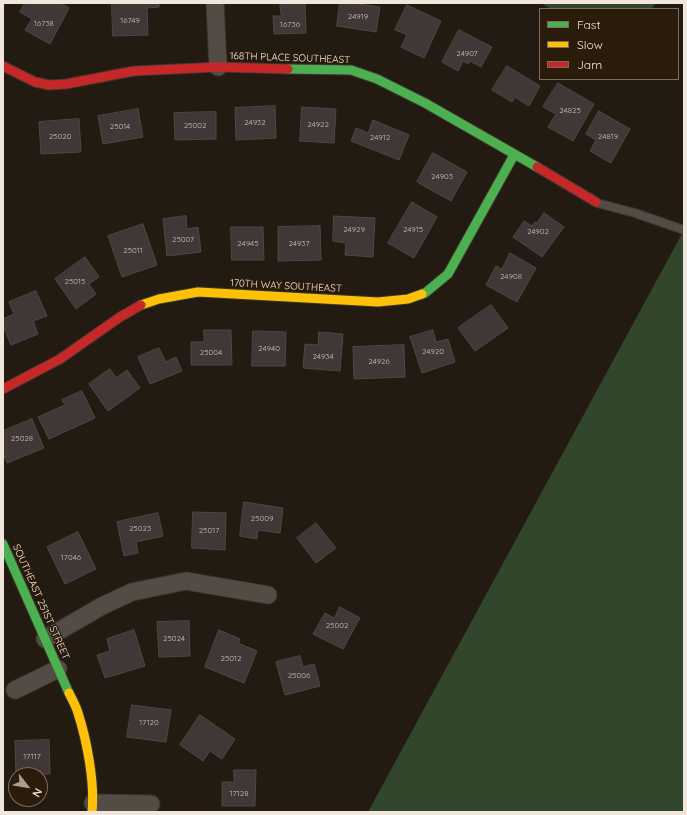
<!DOCTYPE html>
<style>
body{margin:0}
#map{position:relative;width:687px;height:815px;overflow:hidden;background:#231b12;font-family:Quicksand,sans-serif}
canvas{display:block}
.frame{position:absolute;inset:0;border:4px solid #f1e6dc;pointer-events:none}
.legend{position:absolute;left:539px;top:8px;width:140px;height:72px;box-sizing:border-box;background:#2a1b0b;border:1px solid #7a6c5f;margin:0;padding:5px 7px;list-style:none;font-size:12px;color:#f1e6dc}
.legend li{display:flex;align-items:center;gap:8px;height:20px}
.legend b{width:20px;border:1px solid #7a6c5f}
.north{position:absolute;left:8px;top:767px;width:40px;height:40px;box-sizing:border-box;background:#2a1b0b;border:1px solid #7a6c5f;border-radius:50%;rotate:121deg;font-size:11px;font-weight:700;line-height:16px;text-align:center;color:#f1e6dc}
.north::after{content:'';display:block;margin:auto;width:14px;height:18px;background:#a99f95;clip-path:polygon(50% 0,100% 100%,50% 72%,0 100%)}
</style>
<div id="map">
<canvas width="687" height="815"></canvas>
<div class="frame"></div>
<ul class="legend">
<li><b style="height:5px;background:#4caf50"></b>Fast</li>
<li><b style="height:5px;background:#ffc107"></b>Slow</li>
<li><b style="height:5px;background:#c62828"></b>Jam</li>
</ul>
<div class="north">N</div>
</div>
<script>
const c = document.querySelector('canvas').getContext('2d');
c.lineJoin = 'round';
function fillPath(path, color) {
  c.fillStyle = color;
  c.fill(path, 'evenodd');
}
function stroke(path, color, width, dash) {
  c.strokeStyle = color;
  c.lineWidth = width;
  c.lineCap = dash ? 'butt' : 'round';
  c.setLineDash(dash || []);
  c.stroke(path);
}
function drawText(font, color, halo, rows, align = 'center') {
  c.font = font + ' Quicksand,sans-serif';
  c.lineWidth = 3;
  c.setLineDash([]);
  c.textBaseline = 'middle';
  c.strokeStyle = halo;
  c.fillStyle = color;
  for (const [text, x, y, turn = 0] of rows) {
    c.save();
    c.translate(x, y);
    c.rotate((+turn || 0) * Math.PI / 180);
    c.textAlign = isNaN(turn) ? turn : align;
    if (halo) c.strokeText(text, 0, 0);
    c.fillText(text, 0, 0);
    c.restore();
  }
}
fillPath(new Path2D(`
 M 541,3 L 655,3 L 652,9 L 551,9 Z
 M 684,230 L 684,812 L 368,812 Z`), '#32462b');
const building = new Path2D(`
 M 25,3 L 60,3 L 69,8 L 50,44 L 25,30 L 32,19 L 20,12 Z
 M 112,3 L 159,3 L 159,7 L 147,8 L 148,35 L 113,36 Z
 M 280,3 L 305,3 L 306,33 L 274,34 L 273,16 L 281,16 Z
 M 340,3 L 351,3 L 380,7 L 376,32 L 337,26 Z
 M 407,5 L 441,21 L 424,58 L 401,47 L 407,35 L 395,30 Z
 M 459,30 L 492,47 L 481,67 L 470,61 L 468,64 L 463,61 L 458,71 L 442,62 Z
 M 507,66 L 540,86 L 529,106 L 515,97 L 512,102 L 492,90 Z
 M 558,83 L 594,104 L 573,141 L 548,127 L 556,114 L 543,107 Z
 M 275,106 L 276,138 L 236,140 L 235,108 Z
 M 302,107 L 336,109 L 334,143 L 300,141 Z
 M 138,109 L 143,137 L 103,144 L 98,116 Z
 M 599,111 L 630,129 L 611,163 L 590,151 L 596,140 L 586,134 Z
 M 216,112 L 216,139 L 175,140 L 174,113 Z
 M 79,119 L 81,152 L 41,154 L 39,122 Z
 M 373,120 L 409,135 L 399,160 L 351,141 L 356,128 L 368,133 Z
 M 433,153 L 467,172 L 451,201 L 417,182 Z
 M 412,202 L 437,217 L 414,258 L 388,243 Z
 M 544,213 L 564,227 L 542,257 L 513,237 L 524,221 L 532,226 L 535,222 L 537,223 Z
 M 186,216 L 187,229 L 198,227 L 201,252 L 167,256 L 163,219 Z
 M 334,216 L 375,218 L 373,257 L 345,255 L 346,243 L 333,241 Z
 M 143,224 L 157,265 L 122,277 L 108,236 Z
 M 320,226 L 321,260 L 278,261 L 278,227 Z
 M 231,227 L 263,227 L 264,260 L 232,260 Z
 M 510,253 L 536,268 L 517,302 L 486,285 L 496,266 L 502,269 Z
 M 85,257 L 99,277 L 89,284 L 96,294 L 76,309 L 55,279 Z
 M 36,291 L 47,316 L 33,321 L 38,334 L 11,345 L 3,326 L 3,319 L 14,314 L 9,302 Z
 M 491,305 L 508,328 L 475,351 L 458,328 Z
 M 204,330 L 231,330 L 232,365 L 191,365 L 191,342 L 204,342 Z
 M 433,330 L 436,342 L 448,339 L 455,362 L 422,373 L 410,337 Z
 M 253,331 L 286,332 L 285,366 L 252,366 Z
 M 319,332 L 343,334 L 340,371 L 303,368 L 305,344 L 318,345 Z
 M 404,345 L 405,377 L 354,379 L 353,347 Z
 M 159,348 L 166,362 L 176,357 L 182,371 L 150,384 L 138,357 Z
 M 110,369 L 116,378 L 127,370 L 140,388 L 108,411 L 89,384 Z
 M 82,391 L 95,418 L 49,439 L 38,417 L 65,405 L 62,400 Z
 M 32,419 L 44,448 L 7,463 L 3,453 L 3,431 Z
 M 244,502 L 283,508 L 280,533 L 258,530 L 257,539 L 240,536 Z
 M 193,512 L 226,513 L 225,550 L 192,548 Z
 M 158,513 L 163,536 L 136,542 L 138,553 L 124,556 L 117,522 Z
 M 316,523 L 336,548 L 316,563 L 297,538 Z
 M 78,532 L 96,569 L 65,584 L 47,547 Z
 M 340,607 L 360,618 L 343,649 L 313,634 L 325,613 L 334,618 Z
 M 189,621 L 190,656 L 159,657 L 157,622 Z
 M 134,630 L 145,666 L 105,678 L 97,655 L 110,651 L 107,639 Z
 M 219,630 L 240,639 L 238,643 L 257,651 L 244,683 L 205,667 Z
 M 300,656 L 303,667 L 314,664 L 320,686 L 285,695 L 276,662 Z
 M 132,705 L 171,710 L 166,742 L 127,737 Z
 M 200,715 L 235,739 L 222,759 L 210,751 L 203,761 L 180,745 Z
 M 49,740 L 50,774 L 16,775 L 15,741 Z
 M 234,770 L 256,770 L 255,806 L 222,806 L 222,782 L 234,782 Z`);
fillPath(building, '#423737');
stroke(building, '#4e4744', 1);
const lane = new Path2D(`
 M 597,203 L 635,213 L 684,230`);
const street = new Path2D(`
 M 215,3 L 218,67
 M 45,639 L 102,606 L 132,592 L 186,581 L 268,595
 M 15,690 L 58,669
 M 93,803 L 151,804`);
const fast = new Path2D(`
 M 288,69 L 351,70 L 377,79 L 425,103 L 537,167
 M 422,294 L 425,293 L 448,274 L 514,155
 M 3,544 L 69,693`);
const slow = new Path2D(`
 M 141,305 L 159,299 L 198,292 L 378,302 L 408,299 L 422,294
 M 69,693 C 72,699 76,706 78,713 C 87,741 95,783 92,812`);
const jam = new Path2D(`
 M 3,66 L 35,82 L 49,85 L 66,84 L 134,71 L 218,67 L 288,69
 M 537,167 L 596,202
 M 3,389 L 60,359 L 120,317 L 141,305`);
stroke(lane, '#3d3731', 10);
stroke(street, '#3d3731', 19);
stroke(fast, '#3d3731', 11);
stroke(slow, '#3d3731', 11);
stroke(jam, '#3d3731', 11);
stroke(lane, '#534c45', 8);
stroke(street, '#534c45', 17);
stroke(fast, '#4caf50', 9);
stroke(slow, '#ffc107', 9);
stroke(jam, '#c62828', 9);
drawText('8px', '#c5bab3', null, [
 ["24919",358,17],
 ["16749",130,21],
 ["16738",44,24],
 ["16736",290,25],
 ["24907",467,54],
 ["24825",570,111],
 ["24932",255,123],
 ["24922",318,125],
 ["25002",195,126],
 ["25014",120,127],
 ["25020",60,137],
 ["24819",608,137],
 ["24912",380,138],
 ["24903",442,177],
 ["24929",354,230],
 ["24915",413,230],
 ["24902",538,232],
 ["25007",183,240],
 ["24945",248,244],
 ["24937",299,244],
 ["25011",133,251],
 ["24908",511,277],
 ["25015",75,282],
 ["24940",269,349],
 ["24920",433,352],
 ["25004",211,353],
 ["24934",323,357],
 ["24926",379,362],
 ["25028",22,439],
 ["25009",262,519],
 ["25023",140,529],
 ["25017",209,531],
 ["17046",71,558],
 ["25002",337,626],
 ["25024",174,639],
 ["25012",231,659],
 ["25006",299,676],
 ["17120",149,723],
 ["17117",32,757],
 ["17128",239,794]
]);
drawText('10px', '#f1e6dc', '#2a1b0b', [
 ["168TH PLACE SOUTHEAST",290,58,2],
 ["170TH WAY SOUTHEAST",286,286,3],
 ["SOUTHEAST 251ST STREET",41,602,66]
]);
</script>
